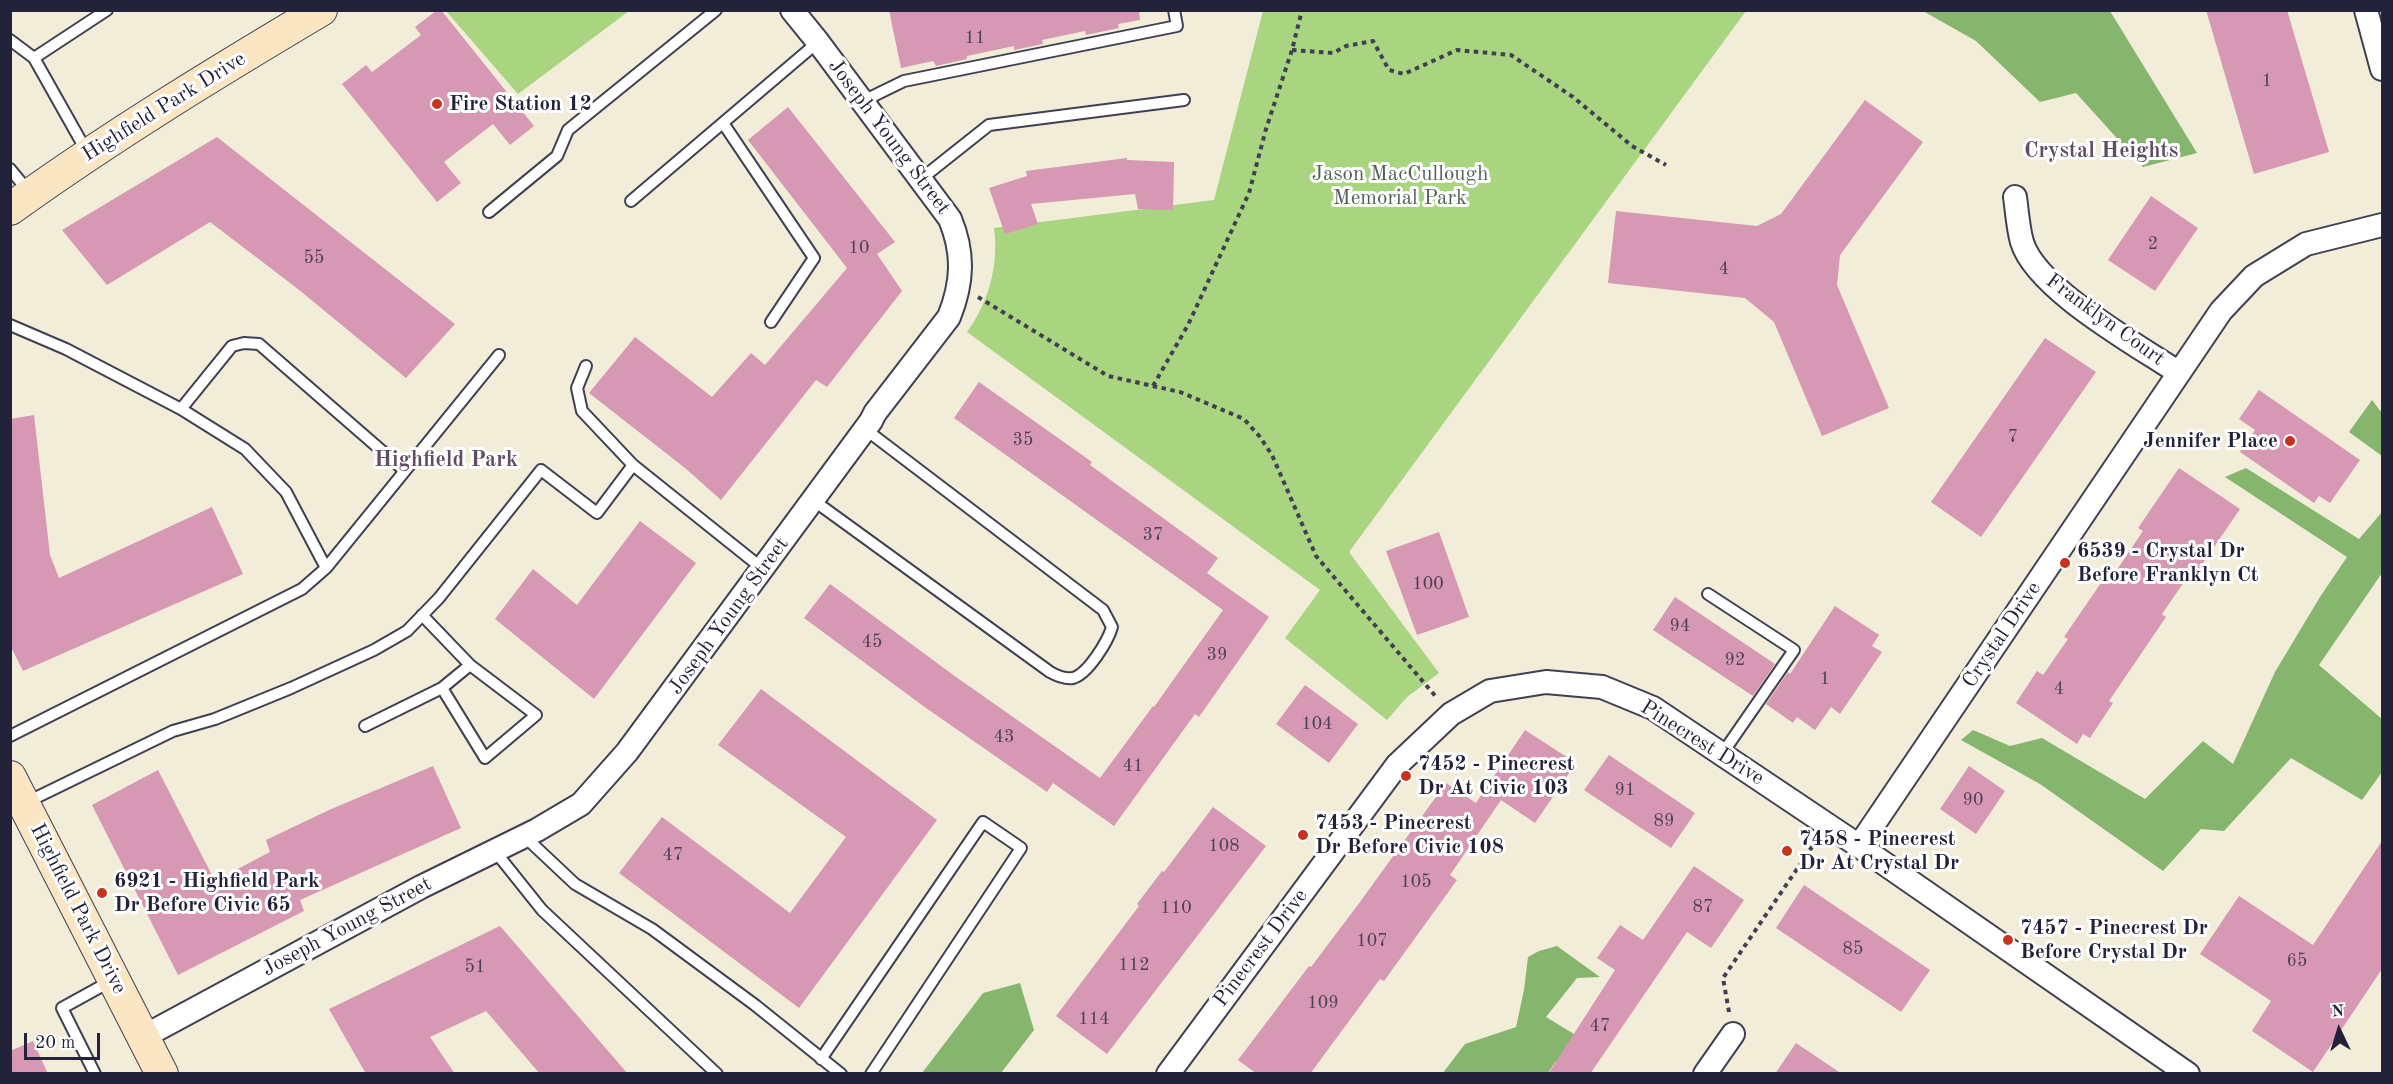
<!DOCTYPE html>
<style>
body{margin:0}
#map{position:relative;width:2393px;height:1084px;overflow:hidden;background:#f1edd9;font-family:"Old Standard TT",serif}
canvas{display:block}
.frame{position:absolute;inset:0;border:12px solid #22223b;pointer-events:none}
.north{position:absolute;left:2309px;top:1000px;width:60px;height:60px;-webkit-text-stroke:4px #fff;paint-order:stroke;rotate:356deg;font-size:16px;font-weight:700;line-height:24px;text-align:center;color:#22223b}
.north::after{content:'';display:block;margin:auto;width:21px;height:27px;background:#22223b;clip-path:polygon(50% 0,100% 100%,50% 72%,0 100%)}
.scale{position:absolute;left:24px;top:1033px;width:76px;height:27px;box-sizing:border-box;border:3px solid #22223b;border-top:0;padding-left:8px;font-size:18px;line-height:21px;white-space:nowrap;color:#22223b;-webkit-text-stroke:4px #fff;paint-order:stroke}
</style>
<div id="map">
<canvas width="2393" height="1084"></canvas>
<div class="frame"></div>
<div class="north">N</div>
<div class="scale">20 m</div>
</div>
<script>
const c = document.querySelector('canvas').getContext('2d');
c.lineJoin = 'round';
function fillPath(path, color) {
  c.fillStyle = color;
  c.fill(path, 'evenodd');
}
function stroke(path, color, width, dash) {
  c.strokeStyle = color;
  c.lineWidth = width;
  c.lineCap = dash ? 'butt' : 'round';
  c.setLineDash(dash || []);
  c.stroke(path);
}
function drawText(font, color, halo, rows, align = 'center') {
  c.font = font + ' "Old Standard TT",serif';
  c.lineWidth = 6;
  c.setLineDash([]);
  c.textBaseline = 'middle';
  c.strokeStyle = halo;
  c.fillStyle = color;
  for (const [text, x, y, turn = 0] of rows) {
    c.save();
    c.translate(x, y);
    c.rotate((+turn || 0) * Math.PI / 180);
    c.textAlign = isNaN(turn) ? turn : align;
    if (halo) c.strokeText(text, 0, 0);
    c.fillText(text, 0, 0);
    c.restore();
  }
}
fillPath(new Path2D(`
 M 446,11 L 629,11 L 518,94 Z
 M 1263,11 L 1746,11 L 1349,552 L 1439,673 L 1407,697 L 1387,720 L 1285,638 L 1320,590 L 967,332 C 989,302 999,265 994,228 L 1214,200 Z`), '#a9d480');
fillPath(new Path2D(`
 M 1923,11 L 2110,11 L 2197,153 L 2143,167 L 2076,93 L 2040,102 L 1976,41 Z
 M 2372,400 L 2382,413 L 2382,456 L 2349,432 Z
 M 2246,468 L 2359,539 L 2382,512 L 2382,573 L 2319,665 L 2382,719 L 2382,772 L 2362,800 L 2291,758 L 2224,831 L 2201,829 L 2163,871 L 2040,784 L 1961,740 L 1973,730 L 2010,746 L 2042,738 L 2145,799 L 2203,741 L 2233,764 L 2275,672 L 2320,597 L 2347,557 L 2225,477 Z
 M 1557,946 L 1600,977 L 1577,978 L 1546,1017 L 1592,1045 L 1577,1065 L 1556,1061 L 1548,1073 L 1442,1074 L 1465,1044 L 1516,1027 L 1524,990 L 1528,957 L 1539,951 Z
 M 1020,983 L 1034,1030 L 1001,1073 L 922,1073 L 983,993 Z`), '#86b66e');
fillPath(new Path2D(`
 M 437,10 L 441,10 L 534,126 L 510,145 L 493,124 L 444,162 L 461,183 L 437,202 L 342,84 L 366,65 L 372,72 L 421,35 L 415,27 Z
 M 889,10 L 1139,10 L 1140,20 L 1118,24 L 1119,28 L 1086,35 L 1085,31 L 1042,40 L 1043,44 L 1014,50 L 1014,46 L 967,56 L 967,59 L 936,66 L 933,61 L 901,68 Z
 M 2206,10 L 2287,10 L 2329,152 L 2254,174 Z
 M 1865,100 L 1923,142 L 1840,255 L 1837,285 L 1889,408 L 1822,436 L 1774,322 L 1745,298 L 1608,283 L 1616,211 L 1757,226 L 1781,214 Z
 M 788,107 L 895,242 L 877,254 L 902,291 L 827,387 L 816,380 L 721,500 L 685,468 L 589,393 L 635,337 L 712,397 L 751,353 L 765,365 L 847,268 L 748,140 Z
 M 217,137 L 455,324 L 406,378 L 298,289 L 210,222 L 107,285 L 62,230 Z
 M 1127,158 L 1127,160 L 1174,162 L 1173,210 L 1138,209 L 1135,194 L 1031,204 L 1038,224 L 1005,234 L 989,188 L 1027,176 L 1026,171 Z
 M 2151,196 L 2198,228 L 2155,291 L 2108,260 Z
 M 2045,338 L 2096,372 L 1981,537 L 1931,502 Z
 M 979,382 L 1092,462 L 1090,465 L 1218,558 L 1207,573 L 1269,617 L 1199,717 L 1195,714 L 1114,826 L 1053,783 L 1047,792 L 926,708 L 804,618 L 830,584 L 956,677 L 1100,778 L 1153,706 L 1154,707 L 1223,610 L 954,418 Z
 M 2259,390 L 2360,460 L 2330,503 L 2319,496 L 2314,503 L 2240,452 L 2255,430 L 2239,419 Z
 M 34,415 L 50,555 L 59,578 L 212,507 L 243,574 L 23,671 L 10,645 L 10,419 Z
 M 2179,468 L 2240,509 L 2199,569 L 2195,566 L 2162,614 L 2166,617 L 2109,701 L 2113,703 L 2090,738 L 2083,734 L 2077,744 L 2016,703 L 2037,671 L 2043,675 L 2068,639 L 2064,637 L 2105,577 L 2110,580 L 2143,531 L 2138,528 Z
 M 640,521 L 696,563 L 594,699 L 495,619 L 533,569 L 577,605 Z
 M 1439,532 L 1469,617 L 1417,635 L 1386,551 Z
 M 1675,597 L 1775,664 L 1753,696 L 1653,630 Z
 M 1835,606 L 1879,635 L 1872,646 L 1882,652 L 1840,714 L 1831,707 L 1815,730 L 1797,717 L 1793,723 L 1766,704 L 1788,672 L 1790,674 Z
 M 1305,685 L 1358,724 L 1329,763 L 1276,724 Z
 M 761,689 L 937,820 L 799,1008 L 619,873 L 662,817 L 790,913 L 846,837 L 718,745 Z
 M 1525,730 L 1576,763 L 1535,823 L 1501,800 L 1450,875 L 1457,880 L 1384,981 L 1380,979 L 1310,1074 L 1257,1074 L 1238,1060 L 1309,966 L 1311,967 L 1360,902 L 1446,783 L 1476,803 Z
 M 1609,755 L 1695,813 L 1671,848 L 1584,790 Z
 M 433,766 L 461,828 L 300,900 L 304,911 L 178,975 L 92,805 L 158,770 L 215,881 L 270,852 L 266,840 L 329,810 Z
 M 1969,766 L 2005,791 L 1976,834 L 1940,809 Z
 M 1213,807 L 1266,846 L 1107,1054 L 1056,1016 L 1139,906 L 1137,904 L 1162,871 L 1164,872 Z
 M 2382,841 L 2382,969 L 2313,1072 L 2252,1031 L 2271,1001 L 2200,954 L 2239,896 L 2313,945 Z
 M 1694,866 L 1744,900 L 1711,948 L 1687,932 L 1590,1074 L 1548,1074 L 1615,970 L 1597,958 L 1620,925 L 1643,940 Z
 M 1804,885 L 1930,970 L 1901,1012 L 1776,928 Z
 M 500,926 L 628,1074 L 540,1074 L 486,1011 L 430,1037 L 455,1074 L 366,1074 L 329,1009 Z
 M 33,1041 L 48,1074 L 10,1074 L 10,1051 Z
 M 1796,1043 L 1842,1074 L 1775,1074 Z`), '#d698b3');
const lane = new Path2D(`
 M 10,40 L 34,58
 M 863,101 L 904,81 L 1177,26 L 1174,10
 M 723,123 L 814,258 L 771,322
 M 87,152 L 34,58 L 107,10
 M 10,169 L 29,192
 M 921,179 L 989,125 L 1184,100
 M 631,201 L 818,42
 M 489,212 L 557,156 L 568,130 L 716,10
 M 10,325 L 66,349 L 181,409 L 245,449 L 286,492 L 326,568 L 302,589 L 10,736
 M 586,366 L 577,388 L 582,411 L 633,465 L 763,569
 M 181,409 L 232,346 L 244,343 L 259,344 L 405,471
 M 813,500 L 1050,672 C 1057,676 1065,679 1073,678 C 1088,674 1108,641 1112,627 L 1103,610 L 865,429
 M 326,568 L 499,355
 M 1708,594 L 1794,650 L 1722,754
 M 442,688 L 470,665
 M 365,726 L 442,688 L 485,758 L 536,715 L 470,665 L 422,615
 M 27,802 L 173,731 L 215,719 L 291,688 L 374,650 L 407,631 L 439,598 L 541,470 L 597,513 L 633,465
 M 524,836 L 575,884 L 652,929 L 755,1005 L 841,1074
 M 494,850 L 542,910 L 717,1074
 M 821,1059 L 983,822 L 1021,848 L 871,1074
 M 95,1074 L 62,1008 L 111,981`);
const street = new Path2D(`
 M 2366,10 L 2382,69
 M 2015,197 C 2017,211 2018,228 2022,242 C 2036,289 2137,345 2179,373
 M 1859,846 L 2221,311 L 2254,276 L 2306,244 L 2382,225
 M 143,1037 L 421,887 L 537,830 L 581,804 L 627,752 L 871,421 L 875,413 L 949,317 C 963,282 964,253 950,219 L 818,42 L 792,10
 M 1168,1074 L 1397,765 L 1451,714 L 1490,691 L 1546,682 L 1602,687 L 1653,708 L 1859,846 L 2188,1074
 M 1705,1074 L 1733,1034`);
const secondary = new Path2D(`
 M 10,209 C 110,137 215,73 321,10
 M 10,777 L 162,1074`);
stroke(lane, '#414053', 14);
stroke(street, '#414053', 26);
stroke(secondary, '#414053', 34);
stroke(new Path2D(`
 M 1292,50 L 1333,53 L 1346,46 L 1373,41 L 1389,70 L 1404,74 L 1457,50 L 1511,55 L 1573,97 L 1632,146 L 1666,165
 M 978,297 L 1108,376 L 1180,392 L 1244,419 L 1260,437 L 1272,455 L 1316,556 L 1437,698
 M 1153,386 L 1188,325 L 1249,193 L 1266,129 L 1292,50 L 1302,10
 M 1729,1012 L 1723,978 L 1814,844`), '#414053', 4, [4.5, 4.5]);
stroke(lane, '#fff', 10);
stroke(street, '#fff', 22);
stroke(secondary, '#fbe6c4', 32);
for (const [x, y, r, color] of [
 [437,104,6,"#c8321e"],
 [2290,441,6,"#c8321e"],
 [2065,563,6,"#c8321e"],
 [1406,776,6,"#c8321e"],
 [1303,835,6,"#c8321e"],
 [1787,851,6,"#c8321e"],
 [102,893,6,"#c8321e"],
 [2008,940,6,"#c8321e"]
]) {
  const dot = new Path2D();
  dot.arc(x, y, r, 0, 2 * Math.PI);
  c.fillStyle = color;
  c.fill(dot);
  stroke(dot, '#fff', 2);
}
drawText('18px', '#4f4059', null, [
 ["11",975,38],
 ["1",2267,81],
 ["2",2153,244],
 ["10",859,248],
 ["55",314,258],
 ["4",1724,269],
 ["7",2013,437],
 ["35",1023,440],
 ["37",1153,535],
 ["100",1428,584],
 ["94",1680,626],
 ["45",872,642],
 ["39",1217,655],
 ["92",1735,660],
 ["1",1825,679],
 ["4",2059,689],
 ["104",1317,724],
 ["43",1004,737],
 ["41",1133,766],
 ["91",1625,790],
 ["90",1973,800],
 ["89",1664,821],
 ["108",1224,846],
 ["47",673,855],
 ["105",1416,882],
 ["87",1703,907],
 ["110",1176,908],
 ["107",1372,941],
 ["85",1853,949],
 ["65",2297,961],
 ["112",1134,965],
 ["51",475,967],
 ["109",1323,1003],
 ["114",1094,1019],
 ["47",1600,1026]
]);
drawText('bold 21px', '#22223b', '#fff', [
 ["Fire Station 12",449,104],
 ["Jennifer Place",2278,441,"right"],
 ["6539 - Crystal Dr",2077,551],
 ["Before Franklyn Ct",2077,575],
 ["7452 - Pinecrest",1418,764],
 ["Dr At Civic 103",1418,788],
 ["7453 - Pinecrest",1315,823],
 ["Dr Before Civic 108",1315,847],
 ["7458 - Pinecrest",1799,839],
 ["Dr At Crystal Dr",1799,863],
 ["6921 - Highfield Park",114,881],
 ["Dr Before Civic 65",114,905],
 ["7457 - Pinecrest Dr",2020,928],
 ["Before Crystal Dr",2020,952]
], 'left');
drawText('21px', '#22223b', '#fff', [
 ["Highfield Park Drive",164,107,-32],
 ["Joseph Young Street",889,137,53],
 ["Franklyn Court",2105,320,36],
 ["Joseph Young Street",729,616,-54],
 ["Crystal Drive",2002,635,-56],
 ["Pinecrest Drive",1702,743,32],
 ["Highfield Park Drive",78,909,63],
 ["Joseph Young Street",347,927,-28],
 ["Pinecrest Drive",1261,948,-53]
]);
drawText('21px', '#516053', '#fff', [
 ["Jason MacCullough",1400,174],
 ["Memorial Park",1400,198]
]);
drawText('bold 22px', '#614b65', '#fff', [
 ["Crystal Heights",2101,151],
 ["Highfield Park",446,460]
]);
</script>
